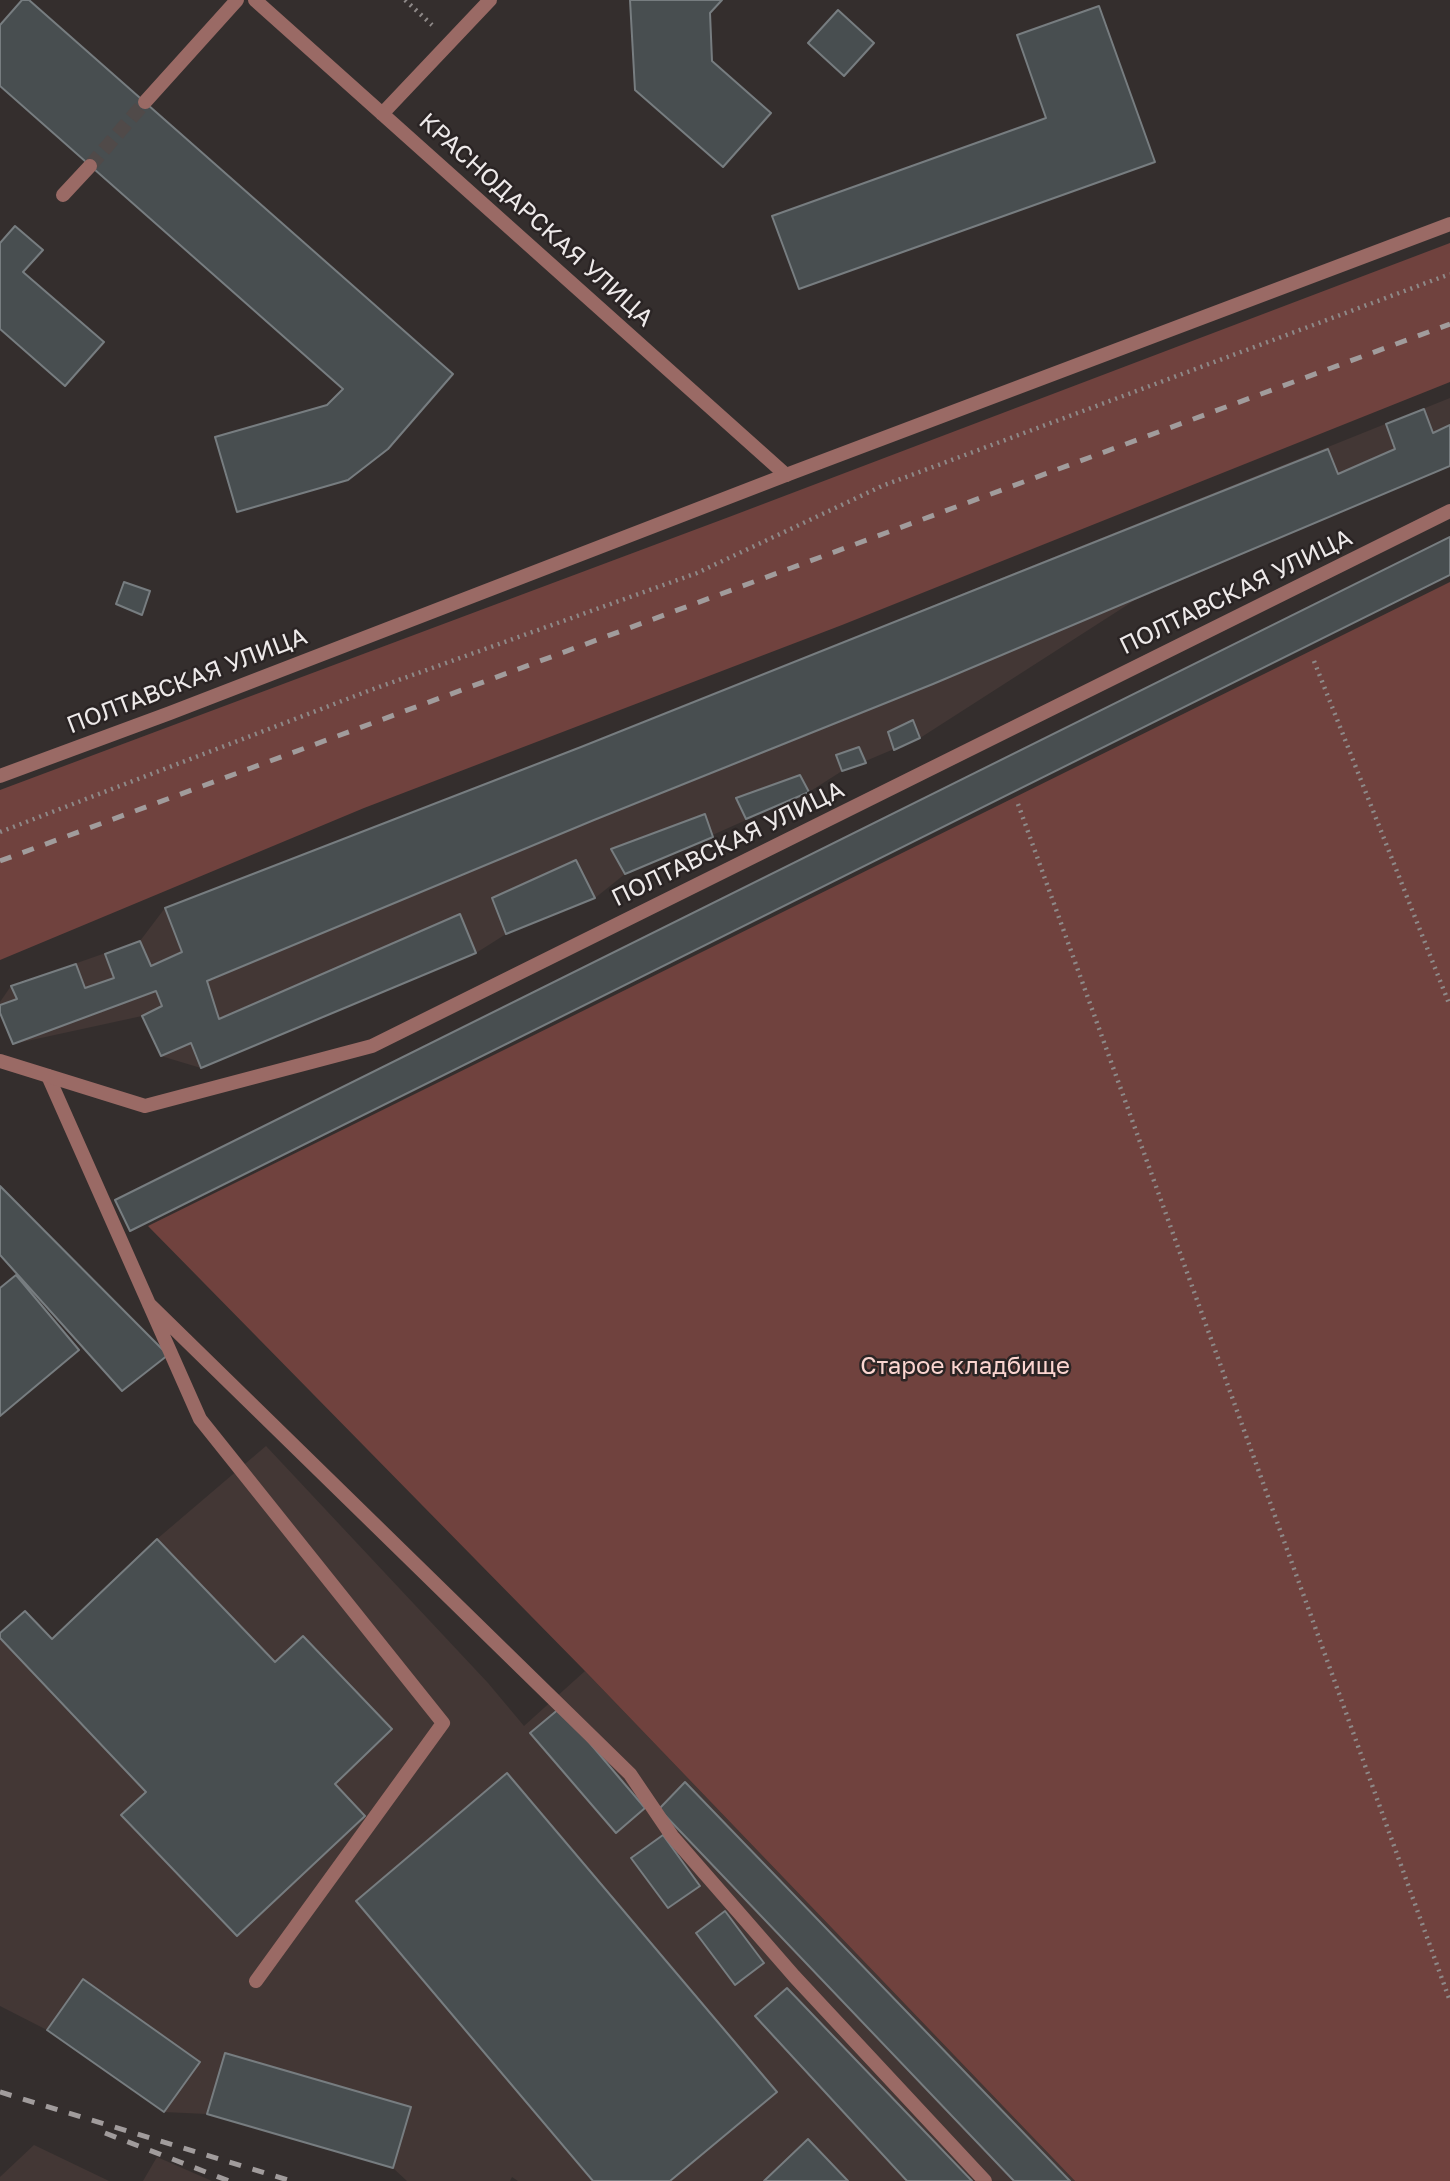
<!DOCTYPE html>
<meta charset="utf-8">
<style>
body{margin:0}
canvas{display:block;background:#342e2d}
</style>
<canvas width="1450" height="2181"></canvas>
<script>
const c = document.querySelector('canvas').getContext('2d');
c.lineJoin = 'round';
function fillPath(path, color) {
  c.fillStyle = color;
  c.fill(path, 'evenodd');
}
function stroke(path, color, width, dash) {
  c.strokeStyle = color;
  c.lineWidth = width;
  c.lineCap = dash ? 'butt' : 'round';
  c.setLineDash(dash || []);
  c.stroke(path);
}
function drawText(font, color, halo, rows, align = 'center') {
  c.font = font + ' "Golos Text",sans-serif';
  c.lineWidth = 5;
  c.setLineDash([]);
  c.textBaseline = 'middle';
  c.strokeStyle = halo;
  c.fillStyle = color;
  for (const [text, x, y, turn = 0] of rows) {
    c.save();
    c.translate(x, y);
    c.rotate((+turn || 0) * Math.PI / 180);
    c.textAlign = isNaN(turn) ? turn : align;
    if (halo) c.strokeText(text, 0, 0);
    c.fillText(text, 0, 0);
    c.restore();
  }
}
fillPath(new Path2D(`
 M 1450,398 L 1450,466 L 1135,600 L 920,738 L 842,771 L 809,792 L 625,874 L 595,898 L 506,934 L 476,953 L 201,1068 L 161,1056 L 142,1016 L 13,1044 L 0,1013 L 0,1002 L 11,986 L 140,941 L 165,908 L 581,747 Z
 M 266,1446 L 488,1683 L 524,1726 L 585,1671 L 1075,2181 L 518,2181 L 512,2177 L 510,2181 L 407,2181 L 393,2168 L 207,2114 L 164,2112 L 47,2030 L 0,2006 L 0,1633 L 25,1611 L 52,1638 L 157,1539 Z
 M 34,2145 L 109,2181 L 0,2181 L 0,2177 Z
 M 157,2157 L 212,2181 L 143,2181 Z`), '#433735');
fillPath(new Path2D(`
 M 1450,243 L 1450,382 L 842,625 L 364,808 L 0,960 L 0,790 L 729,517 Z
 M 1450,582 L 1450,2181 L 1075,2181 L 585,1671 L 148,1226 Z`), '#70423e');
const building = new Path2D(`
 M 22,0 L 29,0 L 453,374 L 388,449 L 348,480 L 237,512 L 215,437 L 327,405 L 343,389 L 0,86 L 0,25 Z
 M 630,0 L 722,0 L 710,13 L 712,61 L 771,113 L 723,167 L 635,90 Z
 M 1099,6 L 1155,162 L 799,289 L 772,216 L 1046,118 L 1017,35 Z
 M 838,10 L 874,43 L 844,76 L 808,43 Z
 M 15,226 L 43,250 L 23,272 L 104,342 L 65,386 L 0,329 L 0,243 Z
 M 1424,409 L 1433,433 L 1450,425 L 1450,466 L 933,684 L 594,820 L 207,981 L 219,1019 L 460,914 L 476,953 L 201,1068 L 191,1043 L 161,1056 L 142,1016 L 162,1006 L 156,991 L 13,1044 L 0,1013 L 0,1005 L 17,999 L 11,986 L 76,964 L 85,988 L 114,978 L 105,954 L 140,941 L 151,966 L 182,952 L 165,908 L 581,747 L 1328,449 L 1338,474 L 1395,449 L 1386,424 Z
 M 1450,537 L 1450,575 L 130,1231 L 115,1200 Z
 M 124,582 L 150,591 L 142,615 L 116,604 Z
 M 913,720 L 920,738 L 894,750 L 888,732 Z
 M 859,747 L 866,763 L 842,771 L 836,755 Z
 M 800,775 L 809,792 L 746,819 L 736,798 Z
 M 705,814 L 713,837 L 625,874 L 611,849 Z
 M 576,860 L 595,898 L 506,934 L 492,898 Z
 M 0,1186 L 168,1355 L 122,1391 L 0,1255 Z
 M 16,1275 L 79,1350 L 0,1416 L 0,1288 Z
 M 157,1539 L 275,1662 L 303,1636 L 392,1729 L 335,1784 L 365,1816 L 237,1936 L 121,1815 L 146,1792 L 0,1638 L 0,1633 L 25,1611 L 52,1639 Z
 M 560,1708 L 645,1808 L 616,1833 L 530,1733 Z
 M 507,1773 L 777,2092 L 670,2181 L 593,2181 L 356,1901 Z
 M 685,1782 L 1070,2181 L 1014,2181 L 659,1809 Z
 M 663,1835 L 700,1886 L 668,1908 L 631,1858 Z
 M 725,1911 L 764,1963 L 735,1985 L 696,1933 Z
 M 83,1979 L 200,2062 L 164,2112 L 47,2030 Z
 M 787,1988 L 972,2181 L 907,2181 L 755,2016 Z
 M 225,2053 L 411,2107 L 393,2168 L 207,2114 Z
 M 808,2139 L 848,2181 L 764,2181 Z`);
fillPath(building, '#484e50');
stroke(building, '#777d80', 2);
stroke(new Path2D(`
 M 90,166 L 145,102`), '#504a49', 14, [14, 7]);
stroke(new Path2D(`
 M 405,0 L 432,25
 M 1314,661 L 1450,1006
 M 1018,804 L 1450,2001
 M 0,832 L 368,691 L 697,573 L 882,486 L 1450,274`), '#8e8988', 4.5, [2, 5]);
stroke(new Path2D(`
 M 145,102 L 237,0
 M 48,1076 L 200,1419 L 443,1723 L 256,1981
 M 149,1304 L 630,1774 L 672,1836 L 794,1976 L 985,2181`), '#9a6a65', 14);
stroke(new Path2D(`
 M 255,0 L 786,475
 M 382,114 L 490,0
 M 63,195 L 90,166
 M 0,1061 L 145,1106 L 372,1046 L 1450,511`), '#9a6a65', 14);
stroke(new Path2D(`
 M 0,776 L 170,713 L 786,475 L 1450,224`), '#9a6a65', 14);
stroke(new Path2D(`
 M 0,861 L 1450,324
 M 0,2092 L 291,2181
 M 105,2133 L 229,2181`), '#a19c9c', 5, [12, 12]);
drawText('24px', '#eeeaea', '#2a2424', [
 ["КРАСНОДАРСКАЯ УЛИЦА",536,220,42],
 ["ПОЛТАВСКАЯ УЛИЦА",1236,592,-26],
 ["ПОЛТАВСКАЯ УЛИЦА",187,681,-21],
 ["ПОЛТАВСКАЯ УЛИЦА",728,844,-26]
]);
drawText('24px', '#fbd5d0', '#2a2424', [
 ["Старое кладбище",965,1366]
]);
</script>
